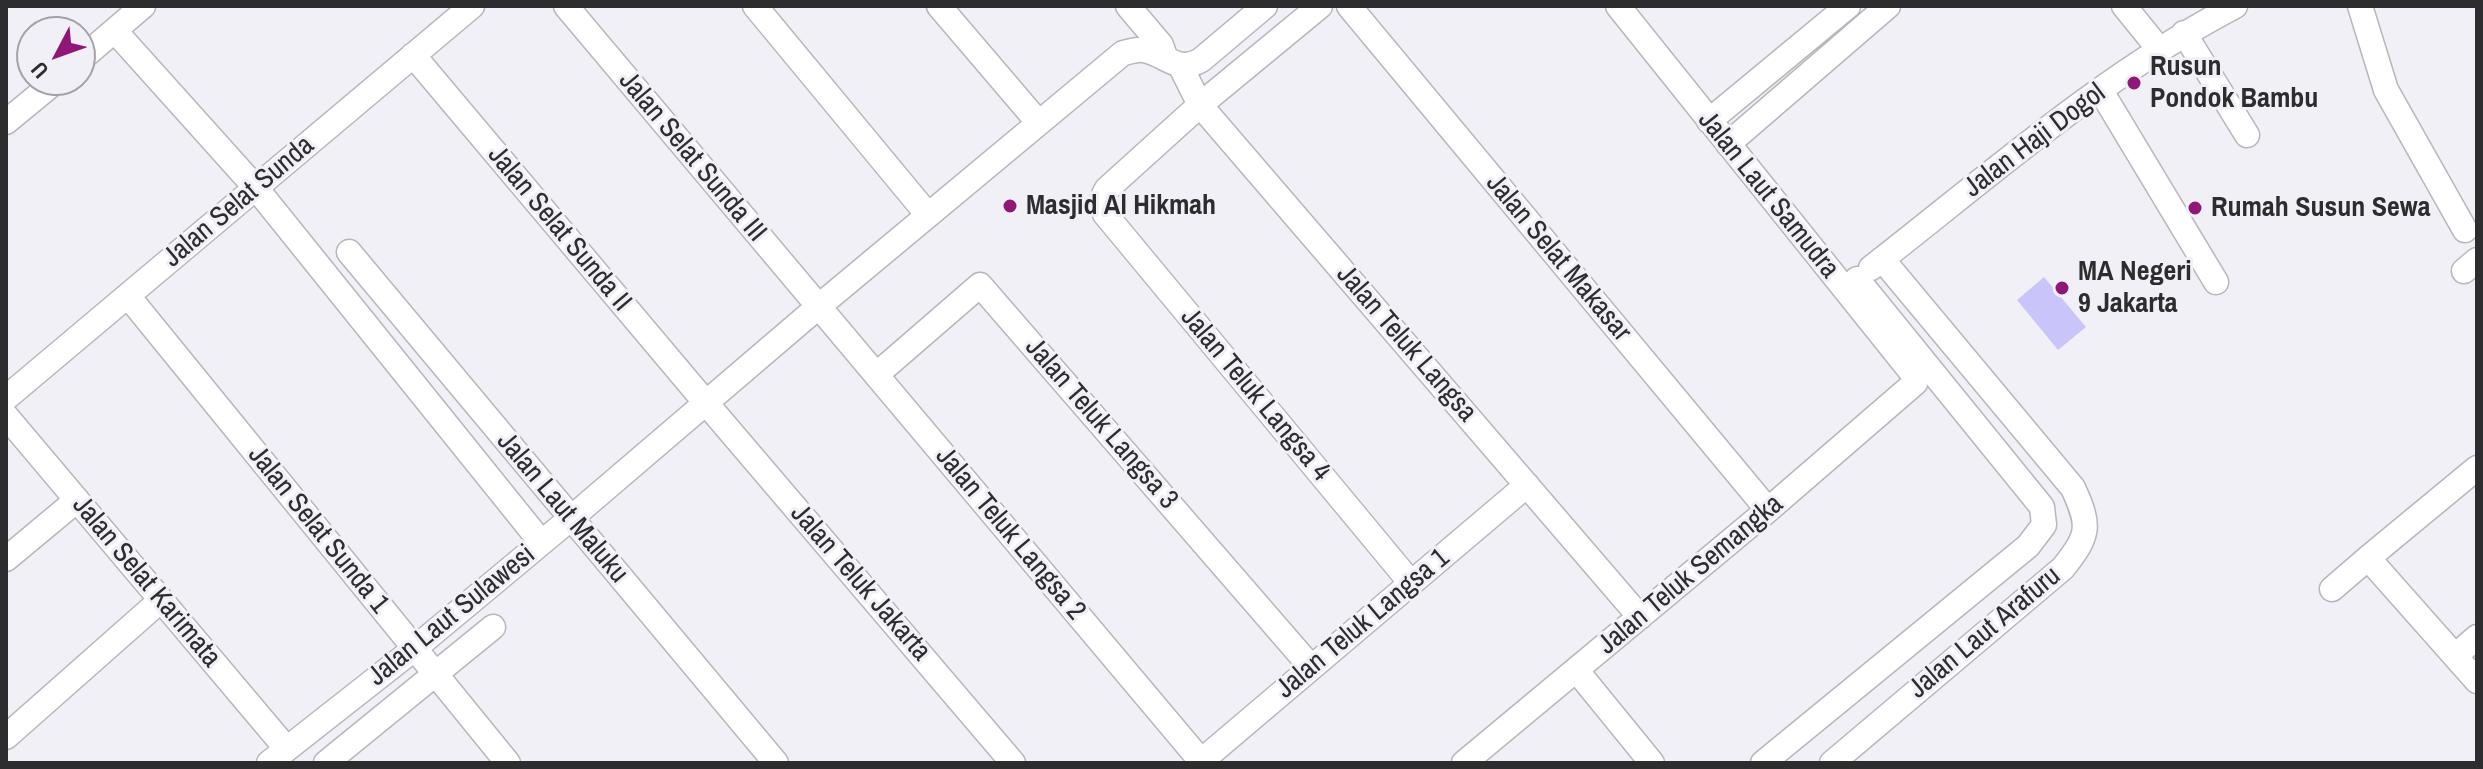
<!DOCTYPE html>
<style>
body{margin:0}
#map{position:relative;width:2483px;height:769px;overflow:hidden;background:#f1f0f7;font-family:"Archivo Narrow",sans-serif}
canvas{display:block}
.frame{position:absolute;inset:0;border:8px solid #2d2d2f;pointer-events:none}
.north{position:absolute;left:16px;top:16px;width:80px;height:80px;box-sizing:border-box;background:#f1f0f7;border:2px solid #a3a2a7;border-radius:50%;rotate:229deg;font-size:22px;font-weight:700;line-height:32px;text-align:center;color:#2d2d2f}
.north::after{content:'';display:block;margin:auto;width:28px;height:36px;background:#8f1777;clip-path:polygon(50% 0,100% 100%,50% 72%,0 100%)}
</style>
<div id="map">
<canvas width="2483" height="769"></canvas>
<div class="frame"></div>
<div class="north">U</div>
</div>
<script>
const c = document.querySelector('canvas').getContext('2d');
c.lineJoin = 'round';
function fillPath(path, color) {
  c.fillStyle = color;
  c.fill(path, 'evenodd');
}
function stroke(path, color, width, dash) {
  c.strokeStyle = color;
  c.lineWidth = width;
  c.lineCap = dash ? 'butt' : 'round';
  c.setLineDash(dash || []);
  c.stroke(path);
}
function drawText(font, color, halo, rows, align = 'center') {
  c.font = font + ' "Archivo Narrow",sans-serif';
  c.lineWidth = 6;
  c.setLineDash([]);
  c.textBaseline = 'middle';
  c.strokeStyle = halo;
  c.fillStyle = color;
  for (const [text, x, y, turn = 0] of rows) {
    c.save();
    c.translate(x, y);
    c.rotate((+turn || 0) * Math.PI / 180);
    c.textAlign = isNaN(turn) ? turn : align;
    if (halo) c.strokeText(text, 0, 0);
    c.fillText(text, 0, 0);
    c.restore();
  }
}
fillPath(new Path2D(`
 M 2044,277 L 2086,327 L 2058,350 L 2017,300 Z`), '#c9c5fb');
const minor = new Path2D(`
 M 566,6 L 1201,761
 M 755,6 L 928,215
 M 939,6 L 1038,122
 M 1128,6 L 1161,45 L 1166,59
 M 1320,6 L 1200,105 L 1107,189 C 1101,199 1100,203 1105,214 L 1411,583
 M 1349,6 L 1768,510
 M 2124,6 L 2159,49
 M 2360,6 L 2386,90 L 2465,230
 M 115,31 L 256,188 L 541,542
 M 2184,33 L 2247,135
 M 413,55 L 706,403 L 1013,763
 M 80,60 L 143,6
 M 1180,65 L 1200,105 L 1640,617
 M 2101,91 L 2216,282
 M 1709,121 L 1848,6
 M 6,122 L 57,80
 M 1728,144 L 1888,6
 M 349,252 L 776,763
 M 1871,268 C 1988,177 2103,75 2235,6
 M 2464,271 L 2477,260
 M 128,296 L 508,763
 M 876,375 L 980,285 L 1311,667
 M 6,398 L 472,6
 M 6,416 L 286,748
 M 2477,468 L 2368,558 L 2477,681
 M 6,559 L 77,500
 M 2332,589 L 2368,558
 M 2455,656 L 2477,637
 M 1577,671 L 1652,763
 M 6,737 L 161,600
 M 269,763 L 414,649 L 570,519 L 818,307 L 1123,53 C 1129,52 1137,49 1143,50 C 1167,54 1176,74 1201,60 L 1265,6
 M 326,763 L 493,627
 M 1199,763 L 1527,485
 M 1464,763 L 1768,510 L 1915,383 L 1913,374 L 1618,6
 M 1763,763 L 2028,546 L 2044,525 L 2042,507 L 1857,279
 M 1832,763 L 2063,568 C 2089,535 2091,527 2073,488 L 1882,259`);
stroke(minor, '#b6b6bc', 27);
stroke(minor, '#fff', 24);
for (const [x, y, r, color] of [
 [2134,83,8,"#8f1777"],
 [1010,206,8,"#8f1777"],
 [2195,208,8,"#8f1777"],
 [2062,288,8,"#8f1777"]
]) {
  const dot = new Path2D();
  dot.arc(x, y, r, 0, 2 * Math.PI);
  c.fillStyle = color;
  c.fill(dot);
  stroke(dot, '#f1f0f7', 3);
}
drawText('bold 28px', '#2d2d2f', '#f1f0f7', [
 ["Rusun",2150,67],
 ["Pondok Bambu",2150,99],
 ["Masjid Al Hikmah",1026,206],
 ["Rumah Susun Sewa",2211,208],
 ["MA Negeri",2078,272],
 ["9 Jakarta",2078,304]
], 'left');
drawText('28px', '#2d2d2f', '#f1f0f7', [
 ["Jalan Haji Dogol",2035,141,-37],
 ["Jalan Selat Sunda III",692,157,50],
 ["Jalan Laut Samudra",1768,195,51],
 ["Jalan Selat Sunda",239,202,-40],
 ["Jalan Selat Sunda II",559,229,50],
 ["Jalan Selat Makasar",1558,258,50],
 ["Jalan Teluk Langsa",1406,344,49],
 ["Jalan Teluk Langsa 4",1255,395,50],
 ["Jalan Teluk Langsa 3",1101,424,49],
 ["Jalan Laut Maluku",562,508,50],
 ["Jalan Selat Sunda 1",318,530,51],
 ["Jalan Teluk Langsa 2",1010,534,50],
 ["Jalan Teluk Semangka",1691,575,-40],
 ["Jalan Selat Karimata",146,582,50],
 ["Jalan Teluk Jakarta",860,583,49],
 ["Jalan Laut Sulawesi",452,616,-39],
 ["Jalan Teluk Langsa 1",1363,624,-40],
 ["Jalan Laut Arafuru",1985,633,-40]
]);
</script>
